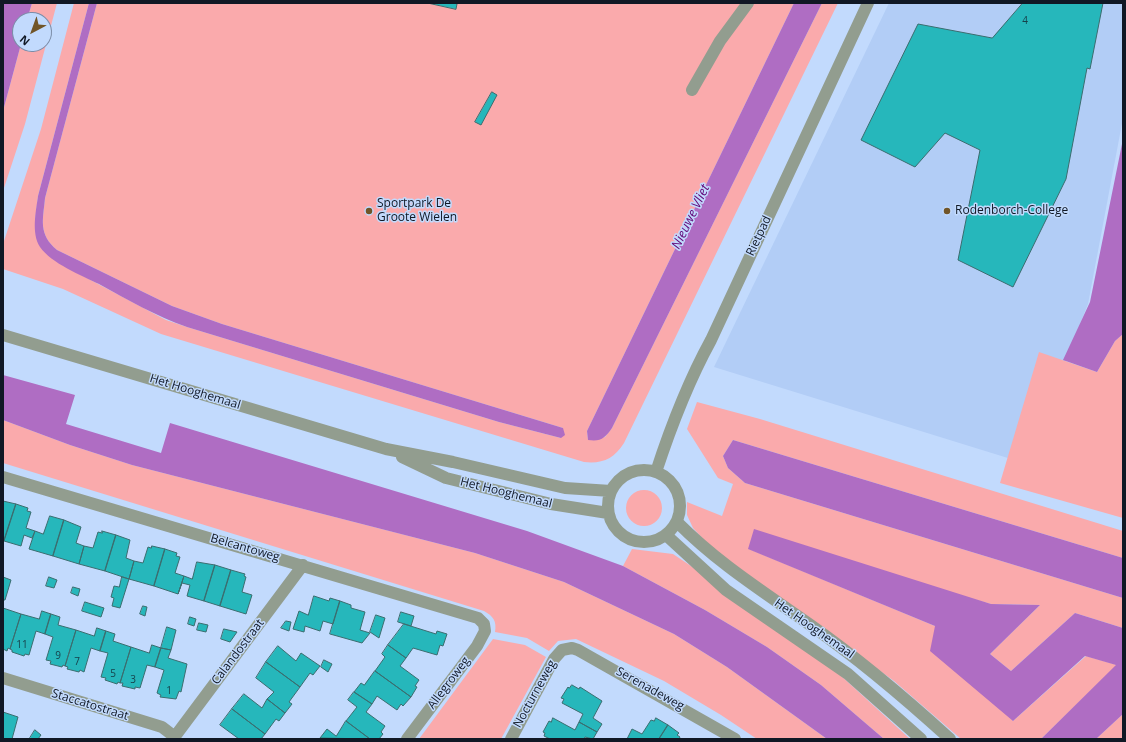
<!DOCTYPE html>
<style>
body{margin:0}
#map{position:relative;width:1126px;height:742px;overflow:hidden;background:#c2dafd;font-family:"Open Sans",sans-serif}
canvas{display:block}
.frame{position:absolute;inset:0;border:4px solid #101825;pointer-events:none}
.north{position:absolute;left:12px;top:12px;width:40px;height:40px;box-sizing:border-box;background:#c2dafd;border:1px solid #7b8ca7;border-radius:50%;rotate:221deg;font-size:11px;font-weight:700;line-height:16px;text-align:center;color:#101825}
.north::after{content:'';display:block;margin:auto;width:14px;height:18px;background:#715528;clip-path:polygon(50% 0,100% 100%,50% 72%,0 100%)}
</style>
<div id="map">
<canvas width="1126" height="742"></canvas>
<div class="frame"></div>
<div class="north">N</div>
</div>
<script>
const c = document.querySelector('canvas').getContext('2d');
c.lineJoin = 'round';
function fillPath(path, color) {
  c.fillStyle = color;
  c.fill(path, 'evenodd');
}
function stroke(path, color, width, dash) {
  c.strokeStyle = color;
  c.lineWidth = width;
  c.lineCap = dash ? 'butt' : 'round';
  c.setLineDash(dash || []);
  c.stroke(path);
}
function drawText(font, color, halo, rows, align = 'center') {
  c.font = font + ' "Open Sans",sans-serif';
  c.lineWidth = 3;
  c.setLineDash([]);
  c.textBaseline = 'middle';
  c.strokeStyle = halo;
  c.fillStyle = color;
  for (const [text, x, y, turn = 0] of rows) {
    c.save();
    c.translate(x, y);
    c.rotate((+turn || 0) * Math.PI / 180);
    c.textAlign = isNaN(turn) ? turn : align;
    if (halo) c.strokeText(text, 0, 0);
    c.fillText(text, 0, 0);
    c.restore();
  }
}
fillPath(new Path2D(`
 M 889,3 L 1123,3 L 1123,118 L 1088,304 L 1024,463 L 714,367 Z`), '#b2cdf6');
fillPath(new Path2D(`
 M 32,3 L 57,3 L 25,124 L 3,191 L 3,111 L 21,44 L 44,44 L 44,20 L 27,20 Z
 M 74,3 L 89,3 L 38,196 L 35,221 L 36,235 L 70,269 L 166,320 L 187,327 L 499,422 L 561,438 L 563,428 L 222,324 L 172,306 L 57,250 C 38,234 43,220 45,198 L 97,3 L 794,3 L 587,431 L 588,440 L 605,437 L 612,428 L 822,3 L 838,3 L 624,443 C 614,459 602,464 584,462 L 161,334 L 63,289 L 3,269 L 3,244 L 41,129 Z
 M 1123,334 L 1123,518 L 1000,483 L 1039,352 L 1097,372 L 1115,341 Z
 M 697,402 L 760,419 L 1123,531 L 1123,558 L 733,440 L 723,456 L 728,468 L 745,483 L 1123,598 L 1123,628 L 1075,613 L 1011,671 L 990,654 L 1040,605 L 991,604 L 752,538 L 749,549 L 935,626 L 1013,721 L 1086,656 L 1117,665 L 1041,739 L 961,739 L 894,681 L 736,567 L 706,542 L 693,528 L 687,515 L 687,502 L 722,516 L 733,484 L 718,478 L 687,429 Z
 M 3,420 L 70,445 L 132,465 L 475,553 L 564,582 L 674,634 L 727,667 L 827,739 L 757,739 L 721,715 L 664,681 L 576,639 L 558,641 L 549,651 L 527,638 L 495,632 C 497,621 493,616 484,611 L 3,463 Z
 M626 508a18 18 0 1 1 36 0a18 18 0 1 1-36 0Z
 M 632,549 L 673,554 L 700,572 L 838,673 L 910,739 L 884,739 L 821,685 L 767,647 L 705,610 L 623,566 Z
 M 493,639 L 525,645 L 546,657 L 501,739 L 419,739 Z
 M 1123,714 L 1123,739 L 1096,739 Z`), '#faaaac');
fillPath(new Path2D(`
 M 3,3 L 32,3 L 27,20 L 20,20 L 21,44 L 3,111 Z
 M 89,3 L 97,3 L 45,198 C 43,220 38,234 57,250 L 172,306 L 222,324 L 563,428 L 565,435 L 561,438 L 499,422 L 187,327 C 156,316 128,300 99,284 C 82,276 51,263 40,247 C 31,233 36,211 38,196 Z
 M 794,3 L 822,3 L 612,428 C 605,438 601,442 588,440 L 587,431 Z
 M 1123,139 L 1123,334 L 1115,341 L 1097,372 L 1063,360 L 1090,302 Z
 M 3,375 L 75,395 L 66,424 L 161,453 L 170,423 L 527,531 L 623,566 L 705,610 L 767,647 L 821,685 L 884,739 L 827,739 L 727,667 L 674,634 L 564,582 L 475,553 L 132,465 L 70,445 L 3,420 Z
 M 733,440 L 1123,558 L 1123,598 L 745,483 L 728,468 L 723,456 Z
 M 754,529 L 991,604 L 1040,605 L 990,654 L 1011,671 L 1075,613 L 1123,628 L 1123,714 L 1096,739 L 1041,739 L 1116,665 L 1085,656 L 1013,721 L 930,651 L 935,626 L 748,549 Z`), '#af6dc3');
const building = new Path2D(`
 M 428,3 L 454,3 L 457,4 L 456,9 Z
 M 1023,3 L 1103,3 L 1090,69 L 1087,68 L 1066,179 L 1013,287 L 958,260 L 980,150 L 945,133 L 915,167 L 861,140 L 918,24 L 992,38 Z
 M 492,92 L 497,95 L 481,125 L 475,122 Z
 M 3,501 L 16,504 L 4,541 L 3,541 Z
 M 16,504 L 28,508 L 27,511 L 31,512 L 26,528 L 35,531 L 32,538 L 24,535 L 21,546 L 4,541 Z
 M 50,516 L 64,520 L 53,556 L 29,549 L 35,531 L 43,534 Z
 M 64,520 L 81,527 L 76,543 L 84,546 L 79,564 L 53,556 Z
 M 102,531 L 116,535 L 105,571 L 79,564 L 84,546 L 93,548 L 98,532 L 102,533 Z
 M 116,535 L 130,540 L 126,558 L 134,561 L 129,579 L 105,571 Z
 M 152,546 L 165,549 L 154,586 L 129,579 L 134,561 L 143,563 L 148,547 L 151,548 Z
 M 165,549 L 177,553 L 176,556 L 180,557 L 175,573 L 184,576 L 178,594 L 154,586 Z
 M 197,562 L 215,565 L 204,601 L 187,596 L 190,585 L 182,583 L 178,594 L 184,576 L 192,579 Z
 M 215,565 L 231,570 L 220,606 L 204,601 Z
 M 231,570 L 245,574 L 244,576 L 246,577 L 242,592 L 252,595 L 246,614 L 220,606 Z
 M 3,577 L 11,580 L 5,600 L 3,600 Z
 M 49,577 L 57,580 L 54,588 L 46,586 Z
 M 122,577 L 129,579 L 120,608 L 112,606 L 114,598 L 111,597 L 114,586 L 119,587 Z
 M 73,587 L 80,589 L 78,596 L 71,593 Z
 M 314,596 L 329,601 L 330,598 L 340,601 L 333,624 L 323,621 L 320,631 L 305,626 L 304,632 L 293,629 L 299,611 L 308,615 Z
 M 340,601 L 351,605 L 351,608 L 365,612 L 360,630 L 370,633 L 362,643 L 330,634 Z
 M 85,602 L 104,608 L 101,617 L 82,611 Z
 M 143,606 L 147,607 L 145,616 L 140,614 Z
 M 3,608 L 21,614 L 10,649 L 8,648 L 7,651 L 3,649 Z
 M 42,611 L 51,614 L 45,634 L 36,631 L 29,655 L 25,654 L 24,656 L 12,652 L 12,650 L 10,649 L 21,614 L 39,619 Z
 M 401,612 L 414,616 L 411,626 L 398,622 Z
 M 51,614 L 60,617 L 58,625 L 76,630 L 65,666 L 63,665 L 62,667 L 50,664 L 51,661 L 46,660 L 53,637 L 45,634 Z
 M 376,615 L 385,618 L 379,638 L 370,632 Z
 M 190,617 L 196,619 L 194,626 L 188,624 Z
 M 286,621 L 291,622 L 289,631 L 281,628 Z
 M 199,623 L 208,625 L 206,632 L 197,630 Z
 M 404,624 L 436,634 L 437,631 L 447,634 L 443,646 L 440,645 L 437,655 L 413,648 L 406,658 L 388,645 Z
 M 167,627 L 176,630 L 171,650 L 161,648 Z
 M 97,628 L 106,631 L 100,651 L 91,648 L 84,672 L 80,670 L 79,672 L 67,669 L 68,667 L 65,666 L 76,630 L 94,636 Z
 M 224,629 L 237,632 L 230,642 L 221,639 Z
 M 106,631 L 115,634 L 113,641 L 131,647 L 120,683 L 118,682 L 117,684 L 105,680 L 106,678 L 101,677 L 108,653 L 100,651 Z
 M 152,645 L 161,648 L 155,667 L 147,665 L 140,688 L 135,687 L 135,689 L 122,686 L 123,683 L 120,683 L 131,647 L 149,653 Z
 M 388,645 L 406,658 L 400,666 L 419,680 L 415,686 L 417,687 L 411,697 L 375,671 L 385,657 L 382,654 Z
 M 278,646 L 296,661 L 301,653 L 320,666 L 313,675 L 310,673 L 300,687 L 266,662 Z
 M 161,648 L 171,650 L 168,658 L 187,664 L 181,692 L 179,691 L 176,699 L 160,697 L 161,695 L 157,693 L 164,670 L 155,667 Z
 M 324,660 L 332,664 L 328,672 L 321,667 Z
 M 266,662 L 300,687 L 289,702 L 292,704 L 285,713 L 267,699 L 274,692 L 256,678 Z
 M 375,671 L 411,697 L 403,706 L 401,704 L 397,710 L 377,696 L 372,704 L 354,692 L 361,683 L 364,685 Z
 M 572,685 L 579,689 L 580,687 L 602,701 L 593,718 L 602,724 L 597,732 L 579,722 L 583,714 L 562,703 L 564,699 L 561,698 L 568,687 L 569,688 Z
 M 354,692 L 372,704 L 366,712 L 385,726 L 381,732 L 383,734 L 379,739 L 370,739 L 346,721 L 357,707 L 348,700 Z
 M 244,694 L 262,708 L 267,699 L 285,713 L 279,721 L 276,719 L 265,734 L 232,709 Z
 M 232,709 L 265,734 L 261,739 L 239,739 L 220,725 Z
 M 3,712 L 18,717 L 12,739 L 3,739 Z
 M 553,718 L 575,730 L 579,722 L 597,732 L 593,739 L 585,737 L 584,739 L 550,739 L 544,736 L 545,733 L 543,732 L 549,721 L 551,722 Z
 M 656,718 L 668,725 L 659,739 L 627,739 L 632,729 L 642,734 L 651,720 L 654,721 Z
 M 346,721 L 370,739 L 320,738 L 327,729 L 336,736 Z
 M 668,725 L 679,733 L 677,735 L 680,737 L 679,739 L 659,739 Z
 M 35,730 L 41,735 L 38,739 L 31,739 L 30,738 Z`);
fillPath(building, '#26b7bb');
stroke(building, '#3b6d6f', 1);
stroke(new Path2D(`
 M 692,90 L 720,41 L 748,3
 M 3,335 L 386,449 L 453,462 L 565,488 L 611,491
 M 402,457 L 446,478 L 551,504 L 608,513
 M608 506a36 36 0 1 1 72 0a36 36 0 1 1-72 0Z
 M 656,472 C 671,426 688,382 711,340 L 868,3
 M 3,477 L 478,618 L 484,624 L 485,631 L 477,646 L 407,739
 M 677,522 C 719,564 761,590 809,624 C 859,659 905,698 950,739
 M 666,535 L 726,590 L 848,674 L 921,739
 M 3,678 L 162,727 L 175,737
 M 173,739 L 303,565
 M 511,739 L 554,659 L 562,650 L 572,648 L 578,650 L 735,739`), '#929d8f', 12);
for (const [x, y, r, color] of [
 [369,211,4,"#715528"],
 [947,211,4,"#715528"]
]) {
  const dot = new Path2D();
  dot.arc(x, y, r, 0, 2 * Math.PI);
  c.fillStyle = color;
  c.fill(dot);
  stroke(dot, '#c2dafd', 1.5);
}
drawText('10px', '#16404a', null, [
 ["4",1025,21],
 ["11",22,645],
 ["9",58,656],
 ["7",77,662],
 ["5",113,674],
 ["3",133,680],
 ["1",169,691]
]);
drawText('12px', '#101825', '#c2dafd', [
 ["Sportpark De",377,204],
 ["Groote Wielen",377,218],
 ["Rodenborch-College",955,211]
], 'left');
drawText('12px', '#101825', '#c2dafd', [
 ["Rietpad",759,236,-65],
 ["Het Hooghemaal",195,392,17],
 ["Het Hooghemaal",506,493,14],
 ["Belcantoweg",245,548,16],
 ["Het Hooghemaal",814,629,35],
 ["Calandostraat",238,652,-53],
 ["Allegroweg",449,683,-53],
 ["Serenadeweg",650,689,29],
 ["Nocturneweg",535,694,-61],
 ["Staccatostraat",90,705,17]
]);
drawText('italic 13px', '#620778', '#c2dafd', [
 ["Nieuwe Vliet",691,217,-64]
]);
</script>
